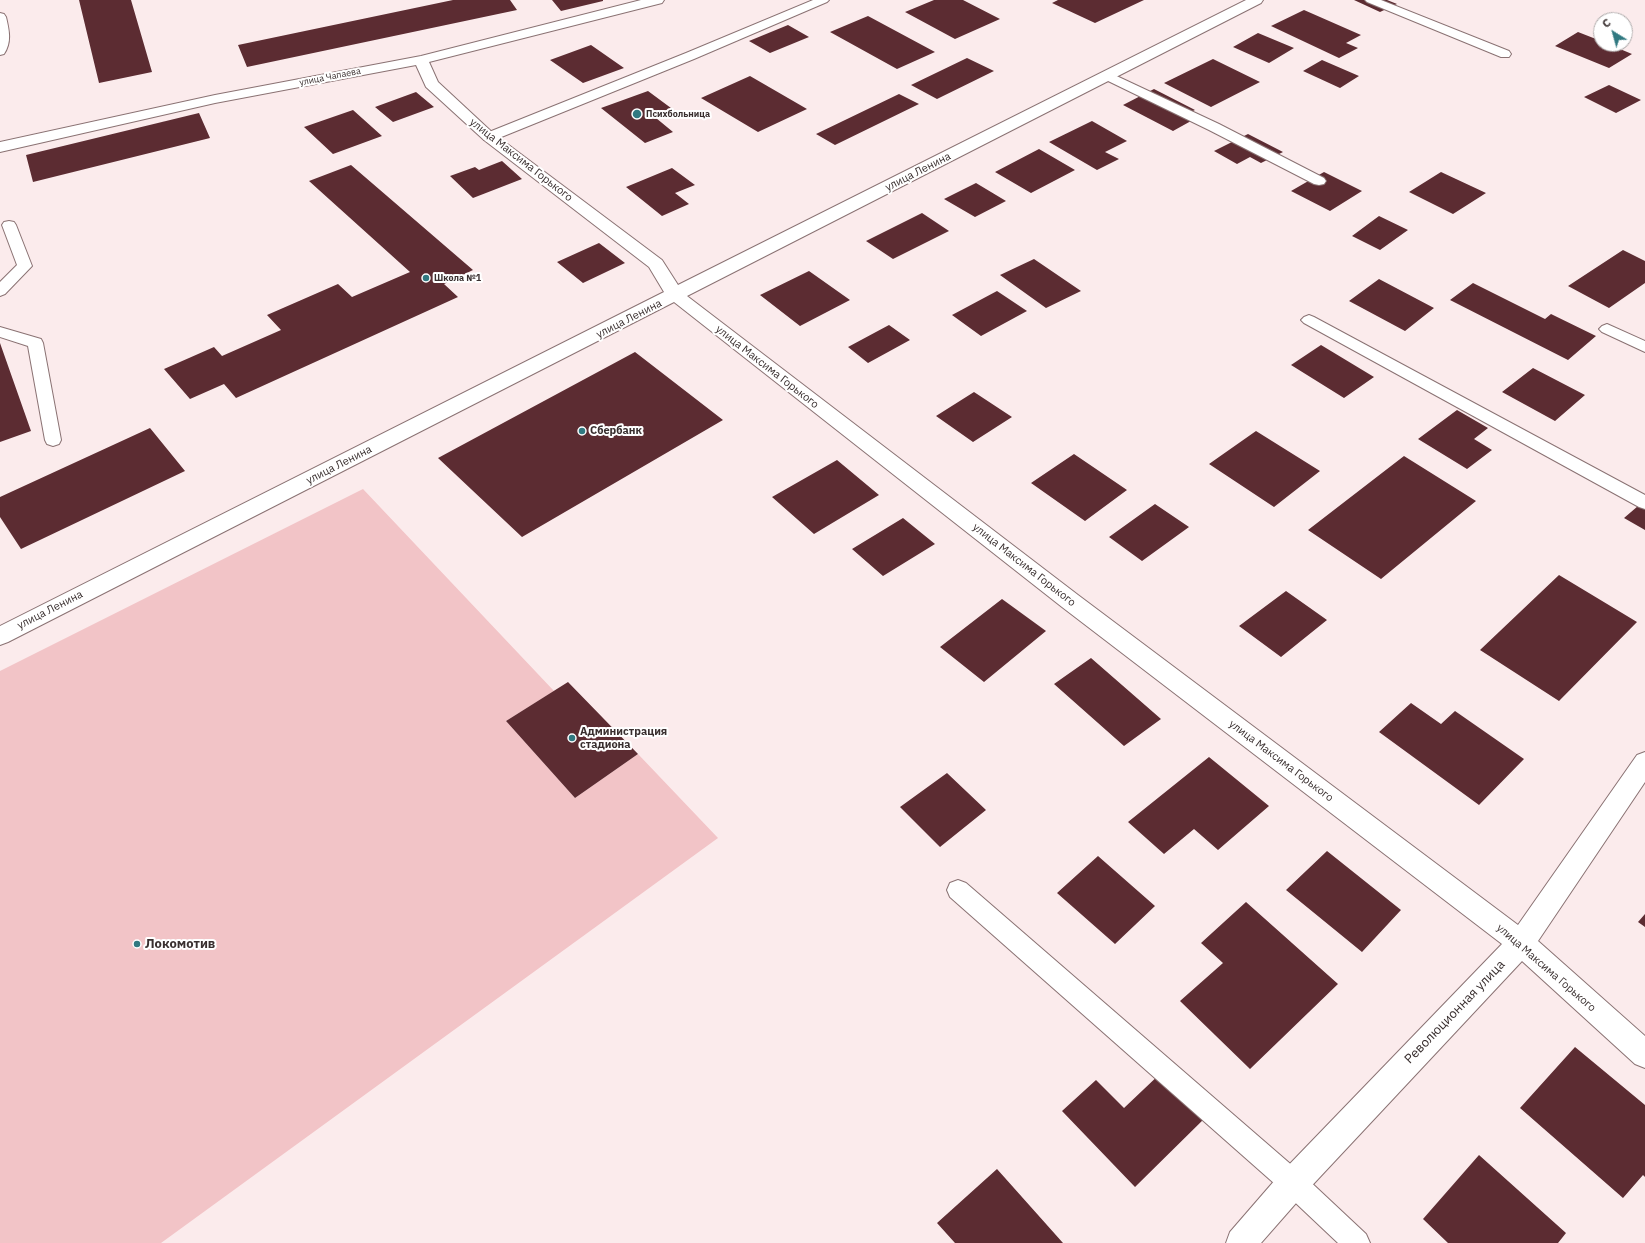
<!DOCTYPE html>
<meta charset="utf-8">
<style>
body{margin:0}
#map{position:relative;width:1645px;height:1243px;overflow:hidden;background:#fbebec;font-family:"IBM Plex Sans",sans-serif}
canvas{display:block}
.north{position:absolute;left:1593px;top:12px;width:40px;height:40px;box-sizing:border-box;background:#fff;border:1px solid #b0acac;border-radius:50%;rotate:323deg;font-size:11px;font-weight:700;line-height:16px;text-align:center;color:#392f2f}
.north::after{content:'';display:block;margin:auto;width:14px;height:18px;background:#317981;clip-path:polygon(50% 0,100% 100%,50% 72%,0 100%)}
</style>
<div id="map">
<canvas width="1645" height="1243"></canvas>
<div class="north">С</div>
</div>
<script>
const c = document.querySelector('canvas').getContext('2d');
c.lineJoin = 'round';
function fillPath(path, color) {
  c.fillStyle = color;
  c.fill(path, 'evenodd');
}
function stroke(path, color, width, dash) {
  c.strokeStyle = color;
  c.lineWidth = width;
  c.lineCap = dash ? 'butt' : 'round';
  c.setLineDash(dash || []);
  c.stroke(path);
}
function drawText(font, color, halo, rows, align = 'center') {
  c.font = font + ' "IBM Plex Sans",sans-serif';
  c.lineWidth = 4;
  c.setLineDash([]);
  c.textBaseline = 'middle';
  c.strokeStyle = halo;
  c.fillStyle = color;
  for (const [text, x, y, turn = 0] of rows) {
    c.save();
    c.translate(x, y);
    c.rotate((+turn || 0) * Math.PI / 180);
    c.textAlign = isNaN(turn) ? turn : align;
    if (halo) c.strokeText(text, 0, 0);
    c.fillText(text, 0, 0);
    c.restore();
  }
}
fillPath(new Path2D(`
 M 363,489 L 554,691 L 506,721 L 575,798 L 638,754 L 718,838 L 161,1243 L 0,1243 L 0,671 Z`), '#f2c4c7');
fillPath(new Path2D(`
 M 79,0 L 131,0 L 152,72 L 99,83 Z
 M 453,0 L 510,0 L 517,10 L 247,67 L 238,45 Z
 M 552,0 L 603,0 L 603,1 L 561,11 Z
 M 934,0 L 963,0 L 1000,19 L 955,39 L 905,12 Z
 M 1058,0 L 1144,0 L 1095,23 L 1052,3 Z
 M 1354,0 L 1387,0 L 1397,4 L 1380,12 Z
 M 1304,10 L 1361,35 L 1346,43 L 1358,48 L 1339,58 L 1271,26 Z
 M 868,16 L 935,52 L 897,69 L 830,32 Z
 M 788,25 L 809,37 L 770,53 L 749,41 Z
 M 1578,32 L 1601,41 L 1601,44 L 1608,44 L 1632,54 L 1609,68 L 1555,46 Z
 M 1258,33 L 1294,48 L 1269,63 L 1233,47 Z
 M 591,45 L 624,68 L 583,83 L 550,60 Z
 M 967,58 L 994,71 L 937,99 L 911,85 Z
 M 1213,59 L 1260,82 L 1211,107 L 1164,83 Z
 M 1322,60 L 1359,76 L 1340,88 L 1303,71 Z
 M 750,76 L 807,109 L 758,132 L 701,98 Z
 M 1609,85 L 1641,100 L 1616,113 L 1584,97 Z
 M 1154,89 L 1195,110 L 1182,116 L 1191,121 L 1173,131 L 1123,105 Z
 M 648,91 L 675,111 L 656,118 L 673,132 L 645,143 L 601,108 Z
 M 416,92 L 434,107 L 393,122 L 375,107 Z
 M 899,94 L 919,104 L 835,145 L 816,134 Z
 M 353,110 L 382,136 L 333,154 L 304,127 Z
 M 199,113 L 210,138 L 33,182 L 26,155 Z
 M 1092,121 L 1127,141 L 1105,152 L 1119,159 L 1097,170 L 1049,142 Z
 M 1248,134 L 1283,152 L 1261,163 L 1250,157 L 1237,164 L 1214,151 Z
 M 1039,149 L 1075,170 L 1031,193 L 995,172 Z
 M 502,161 L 522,179 L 473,198 L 450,176 L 475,167 L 479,170 Z
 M 351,165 L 473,270 L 444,284 L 458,297 L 236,398 L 224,384 L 190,399 L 164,369 L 214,347 L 222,356 L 281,330 L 267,315 L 338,284 L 352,297 L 410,272 L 309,181 Z
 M 672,168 L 695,185 L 675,193 L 689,204 L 662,216 L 626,187 Z
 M 1324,172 L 1362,191 L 1330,211 L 1291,191 Z
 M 1441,172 L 1486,193 L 1453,214 L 1409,192 Z
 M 976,183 L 1006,201 L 975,217 L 944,199 Z
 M 922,213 L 949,231 L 893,259 L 866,241 Z
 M 1379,216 L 1408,230 L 1380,250 L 1352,236 Z
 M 599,243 L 625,263 L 583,283 L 557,262 Z
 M 1623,250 L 1645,261 L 1645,283 L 1609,308 L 1568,286 Z
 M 1034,259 L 1081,291 L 1046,308 L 1000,275 Z
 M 809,271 L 850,300 L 800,326 L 760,295 Z
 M 1379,279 L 1434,308 L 1405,331 L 1349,301 Z
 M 1473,283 L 1545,319 L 1551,314 L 1596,336 L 1568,360 L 1450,300 Z
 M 997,291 L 1027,311 L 981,336 L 952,315 Z
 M 889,325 L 910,340 L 868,363 L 848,347 Z
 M 0,343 L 31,431 L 0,442 Z
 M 1321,345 L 1374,377 L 1344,398 L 1291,365 Z
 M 635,352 L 723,420 L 522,537 L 438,458 Z
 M 1533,368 L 1585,395 L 1555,421 L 1502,392 Z
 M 974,392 L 1012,417 L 973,442 L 936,416 Z
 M 1457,410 L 1488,428 L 1474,439 L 1492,450 L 1467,469 L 1418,439 Z
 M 150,428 L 185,471 L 21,549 L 0,517 L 0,497 Z
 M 1256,431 L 1320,471 L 1274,507 L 1209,464 Z
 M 1074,454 L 1127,490 L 1085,521 L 1031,483 Z
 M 1404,456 L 1476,501 L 1381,579 L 1308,530 Z
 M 837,460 L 879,495 L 814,534 L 772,497 Z
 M 1645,500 L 1645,530 L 1624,518 Z
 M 1155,504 L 1189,527 L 1142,561 L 1109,537 Z
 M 903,518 L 935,544 L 883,576 L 852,549 Z
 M 1559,575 L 1637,622 L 1559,701 L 1480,650 Z
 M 1286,591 L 1327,620 L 1281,657 L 1239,626 Z
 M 1002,599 L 1046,631 L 984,682 L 940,647 Z
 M 1091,658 L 1161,719 L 1124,746 L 1054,684 Z
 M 568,682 L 638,754 L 575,798 L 506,721 Z
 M 1411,703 L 1441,724 L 1455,711 L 1524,759 L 1479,805 L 1379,732 Z
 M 1209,757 L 1269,806 L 1218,850 L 1194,829 L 1164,854 L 1128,822 Z
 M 947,773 L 986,810 L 940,847 L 900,807 Z
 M 1327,851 L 1401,910 L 1362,952 L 1286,890 Z
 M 1098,856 L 1155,906 L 1115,944 L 1057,893 Z
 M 1246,902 L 1338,984 L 1250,1069 L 1180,1001 L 1223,963 L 1201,943 Z
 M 1645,914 L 1645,927 L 1638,922 Z
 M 1575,1047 L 1645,1105 L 1645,1177 L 1643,1175 L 1623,1198 L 1520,1108 Z
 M 1163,1071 L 1208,1115 L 1135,1187 L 1062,1111 L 1096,1080 L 1124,1108 Z
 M 1479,1155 L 1566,1233 L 1558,1243 L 1448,1243 L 1423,1219 Z
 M 997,1169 L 1063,1243 L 955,1243 L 937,1223 Z`), '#5c2c32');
const service = new Path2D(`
 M 813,0 L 829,0 L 827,2 L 694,59 L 494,140 L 484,140 L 482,137 L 484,134 L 686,53 Z
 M 1365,0 L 1381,0 L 1509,51 L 1511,54 L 1509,57 L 1501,57 L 1367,2 Z
 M 0,13 L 4,14 L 6,17 C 9,30 12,42 4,54 L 0,55 Z
 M 1108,72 L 1219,124 L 1324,178 L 1326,181 L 1324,184 L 1319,185 L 1314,184 L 1209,130 L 1104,79 L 1102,76 L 1104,73 Z
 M 9,221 L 14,222 L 16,225 L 32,266 L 5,294 L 0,296 L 0,282 L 17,265 L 2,225 L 4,222 Z
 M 1309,315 L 1314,317 L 1645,495 L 1645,509 L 1639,507 L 1304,323 L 1301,320 L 1304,317 Z
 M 1607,324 L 1645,341 L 1645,352 L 1602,332 L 1599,329 L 1602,326 Z
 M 0,327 L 41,339 L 43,343 L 61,440 L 59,444 L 53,446 L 47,444 L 45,440 L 28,346 L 0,337 Z
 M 958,880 L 966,883 L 1302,1174 L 1366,1234 L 1370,1243 L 1338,1243 L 1284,1192 L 950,897 L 947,890 L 950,883 Z`);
const minor = new Path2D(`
 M 641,0 L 664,0 L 662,3 L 429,62 L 438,82 L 494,134 L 662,260 L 678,285 L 1246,0 L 1263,0 L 1261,3 L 687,296 L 1078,595 L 1518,925 L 1637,755 L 1645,752 L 1645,782 L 1538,941 L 1645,1036 L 1645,1068 L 1635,1064 L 1522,961 L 1304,1194 L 1261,1243 L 1226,1243 L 1230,1232 L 1282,1172 L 1502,944 L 1062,607 L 674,302 L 8,642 L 0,645 L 0,626 L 664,292 L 649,267 L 484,140 L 426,87 L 416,65 L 215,103 L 0,152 L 0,142 L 215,95 L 421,56 Z`);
stroke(service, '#8a7273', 2);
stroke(minor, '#8a7273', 2);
fillPath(service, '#fff');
fillPath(minor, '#fff');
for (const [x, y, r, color] of [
 [637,114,5,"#317981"],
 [426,278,4,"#317981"],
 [582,431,4,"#317981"],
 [572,738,4,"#317981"],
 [137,944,4,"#317981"]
]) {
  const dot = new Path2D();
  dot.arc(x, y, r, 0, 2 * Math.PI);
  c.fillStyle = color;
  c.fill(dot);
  stroke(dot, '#fff', 1.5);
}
drawText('9px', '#392f2f', '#fff', [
 ["улица Чапаева",330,77,-11]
]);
drawText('bold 9px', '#392f2f', '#fff', [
 ["Психбольница",646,114],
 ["Школа №1",434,278]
], 'left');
drawText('11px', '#392f2f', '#fff', [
 ["улица Максима Горького",521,160,38],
 ["улица Ленина",918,172,-27],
 ["улица Ленина",629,319,-27],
 ["улица Максима Горького",767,367,38],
 ["улица Ленина",339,465,-27],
 ["улица Максима Горького",1024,565,38],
 ["улица Ленина",50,610,-27],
 ["улица Максима Горького",1281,761,37],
 ["улица Максима Горького",1546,968,41]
]);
drawText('bold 11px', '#392f2f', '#fff', [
 ["Сбербанк",590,431],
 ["Администрация",580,732],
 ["стадиона",580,745]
], 'left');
drawText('bold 13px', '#392f2f', '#fff', [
 ["Локомотив",145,944]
], 'left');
drawText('13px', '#392f2f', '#fff', [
 ["Революционная улица",1455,1012,-46]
]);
</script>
